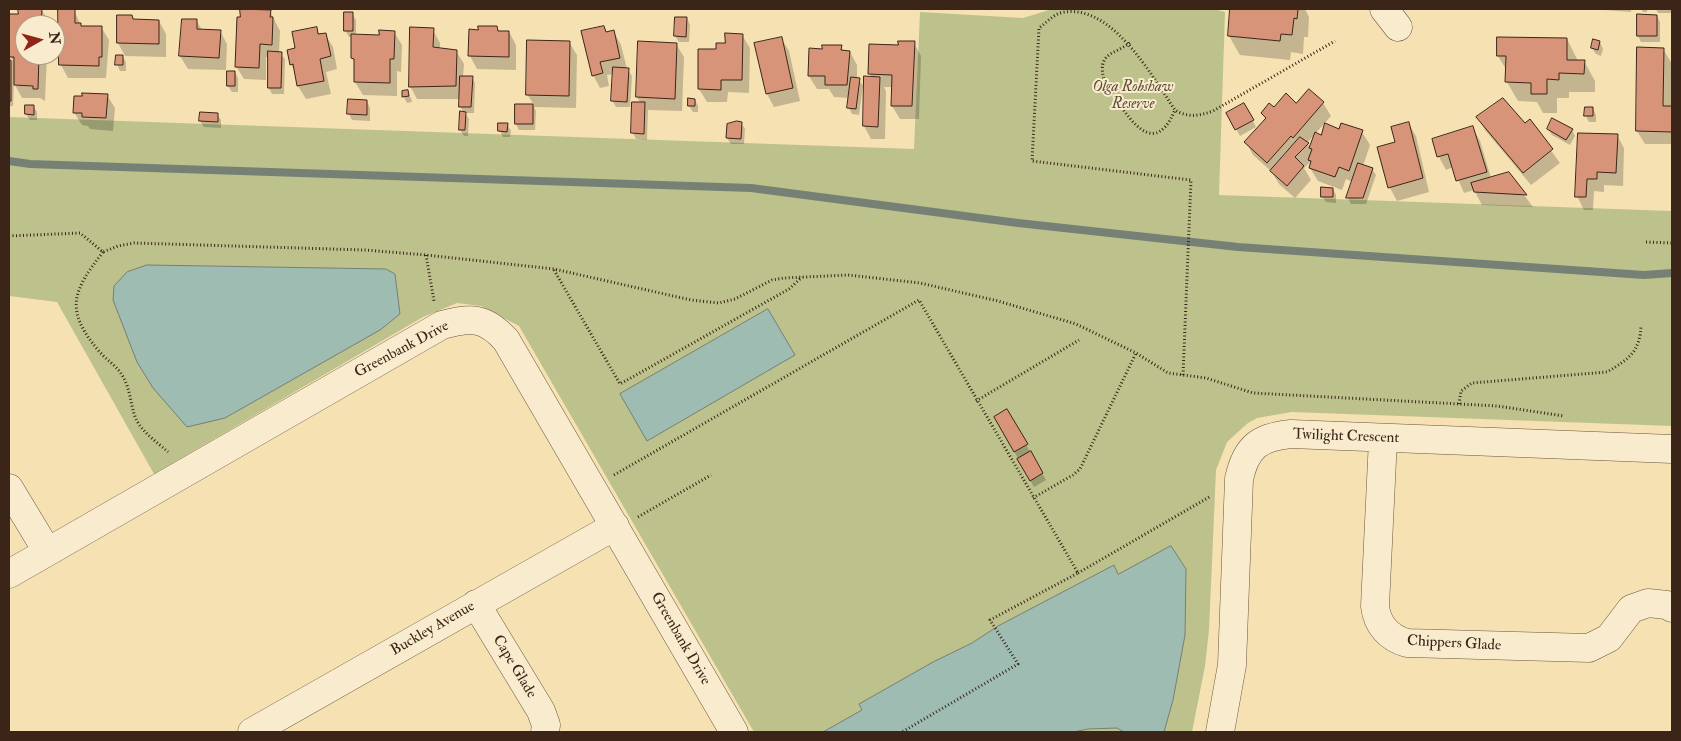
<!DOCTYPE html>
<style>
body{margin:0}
#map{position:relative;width:1681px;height:741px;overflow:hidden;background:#f6e1b3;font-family:"IM FELL Double Pica",serif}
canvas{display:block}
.frame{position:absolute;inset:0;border:10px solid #3b2519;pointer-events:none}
.north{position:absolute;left:15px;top:15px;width:50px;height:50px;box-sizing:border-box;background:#f9ecce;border:1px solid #ad9c86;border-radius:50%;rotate:83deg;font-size:14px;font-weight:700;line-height:20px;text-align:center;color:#3b2519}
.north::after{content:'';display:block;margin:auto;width:18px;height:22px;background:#8f2418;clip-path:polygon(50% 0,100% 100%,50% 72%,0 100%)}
</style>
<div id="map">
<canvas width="1681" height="741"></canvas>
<div class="frame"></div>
<div class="north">N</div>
</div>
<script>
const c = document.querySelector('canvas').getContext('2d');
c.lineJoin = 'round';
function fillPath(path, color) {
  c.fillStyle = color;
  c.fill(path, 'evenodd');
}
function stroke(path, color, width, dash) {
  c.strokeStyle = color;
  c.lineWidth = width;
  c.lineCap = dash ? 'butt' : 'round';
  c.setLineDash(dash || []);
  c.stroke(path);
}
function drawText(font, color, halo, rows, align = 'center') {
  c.font = font + ' "IM FELL Double Pica",serif';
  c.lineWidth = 4;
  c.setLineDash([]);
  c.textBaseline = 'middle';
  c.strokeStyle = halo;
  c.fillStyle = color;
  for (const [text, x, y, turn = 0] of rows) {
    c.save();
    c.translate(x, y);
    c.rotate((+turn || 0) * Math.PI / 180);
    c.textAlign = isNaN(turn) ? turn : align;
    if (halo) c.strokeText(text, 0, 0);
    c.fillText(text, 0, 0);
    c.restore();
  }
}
fillPath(new Path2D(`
 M 1052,9 L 1214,9 L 1225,12 L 1219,195 L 1672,211 L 1672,426 L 1292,412 L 1257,418 L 1248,423 L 1227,442 L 1216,470 L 1209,630 L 1205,666 L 1192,732 L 754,732 L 519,326 L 481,306 L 457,303 L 423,317 L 154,474 L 57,302 L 9,296 L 9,117 L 914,149 L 920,12 L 1023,18 Z`), '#bdc28c');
const water = new Path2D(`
 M 147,265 L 386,269 L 395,274 L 400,314 L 380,330 L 225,418 L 187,427 L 153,388 L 137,362 L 113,300 L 114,286 L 127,272 Z
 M 768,309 L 795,355 L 647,441 L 620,394 Z
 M 1171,546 L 1186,569 L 1185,635 L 1173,700 L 1164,732 L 1124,732 L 1117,728 L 1088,729 L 1073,732 L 823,732 L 862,710 L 859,704 L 933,662 L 972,643 L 998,626 L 1114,565 L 1118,574 Z`);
fillPath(water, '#9ebcb2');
stroke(water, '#768075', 1);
fillPath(new Path2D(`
 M 19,9 L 41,9 L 49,22 L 49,25 L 25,25 L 25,55 L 47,55 L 45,101 L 40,98 L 22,98 L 14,83 L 13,106 L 9,106 L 9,61 L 13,61 L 10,56 Z
 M 1232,9 L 1305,9 L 1309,17 L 1308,37 L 1304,37 L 1303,54 L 1291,52 L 1290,60 L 1240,55 L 1229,36 Z
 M 1631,9 L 1631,12 L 1591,9 Z
 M 1641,9 L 1647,9 L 1647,12 L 1643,12 Z
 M 1656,9 L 1672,9 L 1672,13 L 1658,13 Z
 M 74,11 L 82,27 L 101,27 L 109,40 L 106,78 L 68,78 L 61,65 Z
 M 270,11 L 280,31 L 279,53 L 285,59 L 284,94 L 272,94 L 269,88 L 270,57 L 266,57 L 266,80 L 244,79 L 236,66 Z
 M 352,14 L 356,20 L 356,35 L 380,36 L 394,32 L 402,45 L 401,72 L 397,71 L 397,96 L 363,95 L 355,82 L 356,65 L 352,58 L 353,36 L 349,37 L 345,30 Z
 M 119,16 L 132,17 L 134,20 L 159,21 L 166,34 L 166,57 L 125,56 L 118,43 Z
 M 1657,16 L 1660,22 L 1660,42 L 1641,42 L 1638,36 Z
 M 687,18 L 690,25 L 689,42 L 679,42 L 675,36 Z
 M 196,20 L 202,30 L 220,31 L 227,44 L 226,70 L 188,69 L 180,56 Z
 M 497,27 L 499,32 L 509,32 L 516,45 L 516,70 L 477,69 L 470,56 L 479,31 Z
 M 604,27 L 607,33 L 614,32 L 621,45 L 627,69 L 632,76 L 630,107 L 616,107 L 612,100 L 614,74 L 607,75 L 609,86 L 600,88 L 593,75 Z
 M 316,29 L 320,35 L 325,34 L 333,47 L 337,69 L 326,72 L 331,94 L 306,99 L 298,86 L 295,72 L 291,64 Z
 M 433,30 L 440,43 L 440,49 L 456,51 L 464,64 L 463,77 L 472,77 L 475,83 L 474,113 L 465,113 L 469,119 L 468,136 L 464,136 L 460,130 L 464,113 L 460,106 L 460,99 L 417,99 L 410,86 Z
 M 742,35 L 750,48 L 749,93 L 728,92 L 727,102 L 707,102 L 699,89 L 717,51 Z
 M 781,38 L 789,51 L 800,101 L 774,107 L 767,94 L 756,44 Z
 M 1567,39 L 1578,61 L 1584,61 L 1595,81 L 1595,92 L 1569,92 L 1569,98 L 1557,98 L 1557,113 L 1543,113 L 1537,102 L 1518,101 L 1507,82 L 1507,71 L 1498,56 Z
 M 569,42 L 577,55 L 576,108 L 534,107 L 536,111 L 535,130 L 519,130 L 516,124 L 516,105 L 534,105 L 527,94 Z
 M 1600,42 L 1603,49 L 1601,56 L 1596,54 L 1592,48 Z
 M 914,43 L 921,56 L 919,119 L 900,119 L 892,106 L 893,87 L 884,87 L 886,91 L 885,139 L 871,139 L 864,126 L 872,78 L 870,74 L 899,46 Z
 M 676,44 L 684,57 L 682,111 L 648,110 L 647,140 L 636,139 L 633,133 L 641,104 L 637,97 Z
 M 841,47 L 844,52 L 850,52 L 857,65 L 857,79 L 863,85 L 859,115 L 852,114 L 849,108 L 850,98 L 834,97 L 829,89 L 817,89 L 809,76 L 824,50 Z
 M 1663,49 L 1671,62 L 1672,144 L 1645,144 L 1637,131 Z
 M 122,56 L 126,62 L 126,71 L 120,71 L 117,64 Z
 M 235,72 L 238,78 L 238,92 L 232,92 L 228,86 Z
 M 1309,91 L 1323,103 L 1331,116 L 1315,134 L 1322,136 L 1340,130 L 1362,132 L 1370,145 L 1363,166 L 1372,169 L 1376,175 L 1366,204 L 1351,204 L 1348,198 L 1353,182 L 1346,179 L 1342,190 L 1318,181 L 1310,168 L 1310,162 L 1304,168 L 1311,180 L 1295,198 L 1279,184 L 1272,172 L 1253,155 L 1246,142 L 1266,119 L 1262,113 L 1296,105 ZM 1315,134 L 1310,148 L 1307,143 Z
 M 407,92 L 411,98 L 412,102 L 407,103 L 404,97 Z
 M 107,95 L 115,108 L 113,131 L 90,129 L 88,126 L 82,125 L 74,112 Z
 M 695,100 L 698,106 L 698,112 L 693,112 L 689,106 Z
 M 367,101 L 370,108 L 370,121 L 352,120 L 349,114 Z
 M 1244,104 L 1256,127 L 1240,136 L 1227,113 Z
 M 33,106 L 37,112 L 37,120 L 30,120 L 26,114 Z
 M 1593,108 L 1596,115 L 1596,122 L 1589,122 L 1586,116 Z
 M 217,114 L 221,120 L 221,128 L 204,127 L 200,121 Z
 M 1478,117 L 1525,125 L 1530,121 L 1560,163 L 1531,185 L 1485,130 Z
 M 741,123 L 745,129 L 744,144 L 731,144 L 727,138 Z
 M 1408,123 L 1416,136 L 1429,192 L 1397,201 L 1390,188 L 1378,148 L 1396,142 Z
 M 507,124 L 511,131 L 510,137 L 503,137 L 500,131 Z
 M 1473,128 L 1480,141 L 1491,178 L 1508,173 L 1533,207 L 1482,205 L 1474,190 L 1464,193 L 1453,167 L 1446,170 L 1439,157 L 1434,140 Z
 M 1548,129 L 1572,130 L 1575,136 L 1570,145 L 1552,135 Z
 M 1579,134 L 1617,135 L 1624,148 L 1623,186 L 1604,185 L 1604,192 L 1594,191 L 1593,210 L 1584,210 L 1577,196 Z
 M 1333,189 L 1336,195 L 1336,203 L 1326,202 L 1322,196 Z
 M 1007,411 L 1046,480 L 1034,487 L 995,417 Z`), '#0003');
stroke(new Path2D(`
 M 9,161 L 30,164 L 751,188 L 1018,223 L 1238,247 L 1644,275 L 1672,273`), '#768075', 8);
const building = new Path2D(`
 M 18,9 L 42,9 L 41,25 L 25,25 L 25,55 L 39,55 L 38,89 L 33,89 L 33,86 L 14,85 L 14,57 L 9,57 L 9,14 L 18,14 Z
 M 58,9 L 75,9 L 75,23 L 81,23 L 81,26 L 102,26 L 102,57 L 99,57 L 99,66 L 59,65 Z
 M 240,9 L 271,10 L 270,17 L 273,17 L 272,45 L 260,44 L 259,68 L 235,67 L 237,17 L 240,17 Z
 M 1230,9 L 1298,9 L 1297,19 L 1294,18 L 1292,35 L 1281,34 L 1280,41 L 1228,36 Z
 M 344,12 L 353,12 L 353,31 L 344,31 Z
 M 1637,14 L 1657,15 L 1657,36 L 1637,36 Z
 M 117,15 L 132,15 L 133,19 L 159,20 L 159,44 L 117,43 Z
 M 675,17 L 687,17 L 686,37 L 674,36 Z
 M 182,19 L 197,19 L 197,29 L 221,30 L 219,58 L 179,56 Z
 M 478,26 L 497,26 L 498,31 L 509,31 L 509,57 L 468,56 L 469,29 L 478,30 Z
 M 604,26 L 606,32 L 614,30 L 620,58 L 600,62 L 603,73 L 592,76 L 581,31 Z
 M 317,27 L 318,34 L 326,33 L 331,56 L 320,59 L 324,81 L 297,86 L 293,64 L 290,65 L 287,50 L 295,48 L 292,32 Z
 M 410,27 L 434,28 L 433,47 L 457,50 L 456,86 L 409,87 Z
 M 379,30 L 395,31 L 394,59 L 390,59 L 390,83 L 354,82 L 354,59 L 351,58 L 351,34 L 379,35 Z
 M 725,33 L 743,34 L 742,80 L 721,80 L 721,90 L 698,89 L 698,49 L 716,49 L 716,43 L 725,43 Z
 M 782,37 L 793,88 L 766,94 L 754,43 Z
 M 1497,37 L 1567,38 L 1567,60 L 1585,60 L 1584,74 L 1559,73 L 1559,80 L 1547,79 L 1547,94 L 1531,94 L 1531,83 L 1505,82 L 1506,56 L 1497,56 Z
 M 1593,39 L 1600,41 L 1598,50 L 1591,48 Z
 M 527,40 L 570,41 L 569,96 L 526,95 Z
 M 638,41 L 677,43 L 675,99 L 636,97 Z
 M 898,41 L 915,41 L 912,106 L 891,106 L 892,75 L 868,74 L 869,44 L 898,45 Z
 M 822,45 L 842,45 L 841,50 L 850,51 L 847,85 L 825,85 L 825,76 L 808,76 L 809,48 L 822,49 Z
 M 1637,47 L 1664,48 L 1663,106 L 1672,106 L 1672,132 L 1636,131 Z
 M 268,51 L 282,52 L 281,88 L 268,88 Z
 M 116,55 L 123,55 L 123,65 L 115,65 Z
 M 9,60 L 11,60 L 11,101 L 9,101 Z
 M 613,67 L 629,68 L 627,102 L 611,101 Z
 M 227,71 L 235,71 L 235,86 L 227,86 Z
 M 460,76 L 473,76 L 471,107 L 459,107 Z
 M 864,76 L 880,77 L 878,127 L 863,126 Z
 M 851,77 L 860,78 L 856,109 L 847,108 Z
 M 1309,89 L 1324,102 L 1293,138 L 1291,136 L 1267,163 L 1244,142 L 1266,118 L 1261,113 L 1269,103 L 1274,107 L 1286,93 L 1296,103 Z
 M 408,90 L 409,96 L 402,97 L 402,91 Z
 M 82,93 L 108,94 L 106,118 L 82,117 L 82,113 L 73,113 L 74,96 L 82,96 Z
 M 688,98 L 695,99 L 695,106 L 688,106 Z
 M 1503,98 L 1525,123 L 1530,119 L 1553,149 L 1523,173 L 1476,117 Z
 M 348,99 L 367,100 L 367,115 L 347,114 Z
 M 632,102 L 645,102 L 644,134 L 631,133 Z
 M 1244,103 L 1254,120 L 1235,130 L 1226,113 Z
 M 515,104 L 533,104 L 533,124 L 515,124 Z
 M 25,105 L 34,105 L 34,115 L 25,114 Z
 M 1585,107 L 1593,107 L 1593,116 L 1584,116 Z
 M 460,111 L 466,112 L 465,130 L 459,130 Z
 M 200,112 L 218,113 L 218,122 L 199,121 Z
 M 1552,118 L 1573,129 L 1566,140 L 1547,129 Z
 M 737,121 L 742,122 L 741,139 L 726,138 L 727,124 Z
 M 1409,122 L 1423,178 L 1388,188 L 1377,147 L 1395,142 L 1391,127 Z
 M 498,123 L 508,123 L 507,132 L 498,131 Z
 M 1325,123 L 1339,129 L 1341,123 L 1363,130 L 1349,171 L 1339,167 L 1335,177 L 1309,168 L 1311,161 L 1308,160 L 1312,149 L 1309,148 L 1315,132 L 1321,135 Z
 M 1473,126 L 1487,172 L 1456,181 L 1448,154 L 1437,157 L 1432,139 Z
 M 1578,133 L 1618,134 L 1616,173 L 1597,172 L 1597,179 L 1587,179 L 1586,197 L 1575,197 Z
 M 1300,137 L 1309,143 L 1295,157 L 1304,166 L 1287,186 L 1270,171 Z
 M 1358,163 L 1373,168 L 1363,198 L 1346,198 Z
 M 1509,172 L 1527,195 L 1474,192 L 1471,183 Z
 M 1321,187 L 1333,188 L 1333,197 L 1321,197 Z
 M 1007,409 L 1028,444 L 1014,452 L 994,417 Z
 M 1031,451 L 1043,473 L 1030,481 L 1017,459 Z`);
fillPath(building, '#d79479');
stroke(building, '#3b2519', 1);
const minor = new Path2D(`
 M 1384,9 L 1398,27
 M 1383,439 L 1375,606 C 1377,625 1389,638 1407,643 L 1589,648 L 1609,638 L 1631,609 L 1648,603 L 1667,605 L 1672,608
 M 9,488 L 47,551
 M 9,574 L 442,325 C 471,317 485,317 506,340 L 734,732
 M 476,604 L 541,711 L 546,725 L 545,732
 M 252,732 L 615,526
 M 1220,732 L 1232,665 L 1239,479 C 1246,447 1259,437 1291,434 L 1672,449`);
stroke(minor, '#6a5440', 29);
stroke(new Path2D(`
 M 1130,43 C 1113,55 1097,53 1104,80 C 1121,105 1151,167 1175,110
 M 9,236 L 80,233 L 103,252 L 118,246 L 134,243 L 365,250 L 426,255 L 554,269 L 691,300 L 719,303 L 735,299 L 772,280 L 784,278 L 848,275 L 920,283 L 998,301 L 1076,324 L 1136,353 L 1168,373 L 1206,378 L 1253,393 L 1497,406 L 1564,416
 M 1646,242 L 1672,243
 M 103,252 C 73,291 64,309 98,350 C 105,359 116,365 122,375 C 131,389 130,405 136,419 C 142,432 158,443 168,452
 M 426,255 L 434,301
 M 554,270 L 620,384 L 789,289 L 802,277
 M 1183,375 L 1191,180 L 1032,161 L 1039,28 C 1046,23 1052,16 1060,13 C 1111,0 1153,78 1175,110 C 1188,118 1199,116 1213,111 L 1335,41
 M 976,401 L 1079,340
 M 1459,404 L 1461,391 L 1472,383 L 1607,372 C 1629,359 1640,352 1641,325
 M 614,475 L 919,300 L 1078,573 L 990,620 L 1018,664 L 902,732
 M 1033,498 L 1073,475 L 1080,469 L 1136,353
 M 638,517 L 711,475
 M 1078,573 L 1211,496`), '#3b2519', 3, [1, 2.5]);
stroke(minor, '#f9ecce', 28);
drawText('italic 15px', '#5c4c36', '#f9ecce', [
 ["Olga Robshaw",1133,88],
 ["Reserve",1133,105]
]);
drawText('15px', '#3b2519', '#f9ecce', [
 ["Greenbank Drive",402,350,-28],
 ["Twilight Crescent",1346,437,2],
 ["Buckley Avenue",433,629,-30],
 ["Greenbank Drive",680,639,60],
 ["Chippers Glade",1454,644,3],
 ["Cape Glade",514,667,59]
]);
</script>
